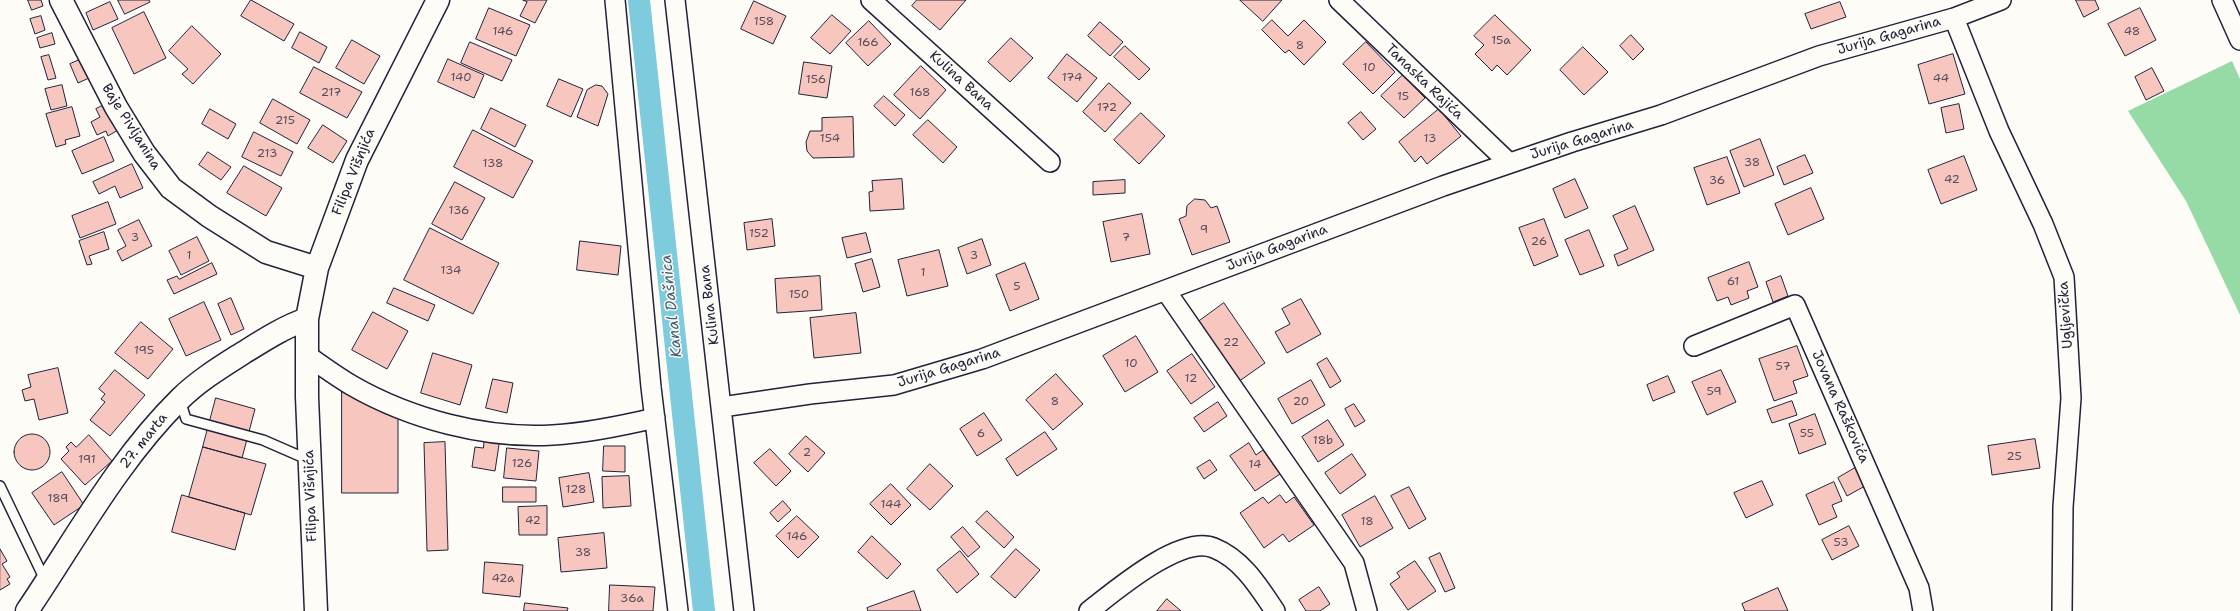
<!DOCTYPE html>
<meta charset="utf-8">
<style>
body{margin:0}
canvas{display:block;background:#fdfcf7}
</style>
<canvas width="2240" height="611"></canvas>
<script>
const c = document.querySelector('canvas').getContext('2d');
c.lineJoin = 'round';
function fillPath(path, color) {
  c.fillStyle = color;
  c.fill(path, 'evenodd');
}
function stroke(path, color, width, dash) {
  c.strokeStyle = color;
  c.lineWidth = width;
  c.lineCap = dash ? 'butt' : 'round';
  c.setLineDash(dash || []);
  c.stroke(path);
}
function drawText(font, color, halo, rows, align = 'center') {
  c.font = font + ' "Shantell Sans",sans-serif';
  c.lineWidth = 3;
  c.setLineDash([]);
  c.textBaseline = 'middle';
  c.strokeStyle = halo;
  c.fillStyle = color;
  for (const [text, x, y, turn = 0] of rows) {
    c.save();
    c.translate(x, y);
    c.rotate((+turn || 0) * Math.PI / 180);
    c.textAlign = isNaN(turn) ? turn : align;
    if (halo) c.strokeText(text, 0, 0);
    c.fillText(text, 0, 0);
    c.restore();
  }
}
fillPath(new Path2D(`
 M 2232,61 L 2240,79 L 2240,315 L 2186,201 L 2128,111 Z`), '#96daa6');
stroke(new Path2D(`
 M 639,0 L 704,611`), '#7ecbdd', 22);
const building = new Path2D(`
 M 28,0 L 41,0 L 43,6 L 32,10 Z
 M 118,0 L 149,0 L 150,2 L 125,14 Z
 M 251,0 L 294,24 L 284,41 L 241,16 Z
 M 523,0 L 547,0 L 535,23 L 520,16 L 527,2 Z
 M 917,0 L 966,0 L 940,30 L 912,6 Z
 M 1240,0 L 1282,0 L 1263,21 Z
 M 2076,0 L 2095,0 L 2099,9 L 2084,17 Z
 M 754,1 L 786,16 L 773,44 L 741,29 Z
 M 110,2 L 118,19 L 93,30 L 86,13 Z
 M 1840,2 L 1846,17 L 1811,29 L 1805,14 Z
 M 489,8 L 530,25 L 516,56 L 476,39 Z
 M 2140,8 L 2156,40 L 2125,56 L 2108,24 Z
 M 144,12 L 166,58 L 134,74 L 112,28 Z
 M 832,15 L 851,31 L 830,54 L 811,38 Z
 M 1495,15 L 1531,50 L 1507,75 L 1497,65 L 1492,71 L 1475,54 L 1484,45 L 1474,36 Z
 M 41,16 L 45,30 L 35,34 L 30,19 Z
 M 1272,20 L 1288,36 L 1304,20 L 1326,42 L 1304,65 L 1289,50 L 1285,53 L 1262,30 Z
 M 869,21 L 891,44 L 868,66 L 846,43 Z
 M 1100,22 L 1123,42 L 1110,56 L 1088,36 Z
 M 192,26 L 221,54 L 193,84 L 182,74 L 188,69 L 169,51 Z
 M 300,32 L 327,47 L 319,63 L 292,48 Z
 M 52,33 L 55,44 L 40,48 L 37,38 Z
 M 1631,35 L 1644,49 L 1633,60 L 1620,46 Z
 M 1011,38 L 1033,58 L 1010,82 L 988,62 Z
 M 352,40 L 380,56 L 364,84 L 336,68 Z
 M 470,42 L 512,60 L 502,81 L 461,63 Z
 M 1366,42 L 1395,72 L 1373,94 L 1343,64 Z
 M 1125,46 L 1150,69 L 1139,80 L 1114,57 Z
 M 1583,47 L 1608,72 L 1584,95 L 1560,70 Z
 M 1067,54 L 1097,78 L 1077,102 L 1048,78 Z
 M 1953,54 L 1965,94 L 1929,104 L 1918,65 Z
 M 49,55 L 56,78 L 48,80 L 41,57 Z
 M 82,59 L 89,78 L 78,83 L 70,64 Z
 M 448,59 L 484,75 L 474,98 L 438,82 Z
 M 804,62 L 832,66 L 827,98 L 799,94 Z
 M 921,66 L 946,90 L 920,119 L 894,95 Z
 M 314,67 L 362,92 L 347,118 L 300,93 Z
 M 2152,68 L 2164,91 L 2146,100 L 2135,77 Z
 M 1403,75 L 1425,98 L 1404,118 L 1381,96 Z
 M 559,79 L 583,89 L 571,117 L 547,106 Z
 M 1109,83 L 1131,103 L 1105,132 L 1083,112 Z
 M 62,85 L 67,106 L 51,110 L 45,89 Z
 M 596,85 L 602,86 L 608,94 L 598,126 L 577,117 L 587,90 Z
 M 884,96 L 905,115 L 895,126 L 874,106 Z
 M 273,99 L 310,120 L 297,144 L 260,123 Z
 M 106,104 L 118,130 L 108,136 L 106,131 L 97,135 L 91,122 L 100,117 L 96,109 Z
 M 1959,104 L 1964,129 L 1946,133 L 1941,108 Z
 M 72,107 L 80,136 L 65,140 L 66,144 L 56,147 L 46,114 Z
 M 491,108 L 526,125 L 515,147 L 481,129 Z
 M 210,109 L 236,124 L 228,139 L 202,124 Z
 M 1439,109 L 1461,136 L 1427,164 L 1421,156 L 1415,162 L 1399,142 Z
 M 1361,112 L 1376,129 L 1363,140 L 1348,123 Z
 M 1141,113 L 1165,136 L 1139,164 L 1114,140 Z
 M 853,117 L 854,157 L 813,158 L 807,151 L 806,142 L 810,131 L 822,131 L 822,118 Z
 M 928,120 L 957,147 L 943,163 L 913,135 Z
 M 323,125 L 347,141 L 333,163 L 308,148 Z
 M 473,130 L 533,161 L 513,198 L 454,167 Z
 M 254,132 L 293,152 L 281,176 L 242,157 Z
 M 104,137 L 114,161 L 82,174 L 72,151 Z
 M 1760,139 L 1774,175 L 1744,187 L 1730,151 Z
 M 208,152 L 231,167 L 221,180 L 199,165 Z
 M 1805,155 L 1813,173 L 1784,185 L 1777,167 Z
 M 1964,156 L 1977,190 L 1941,204 L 1928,170 Z
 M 1727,157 L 1740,193 L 1707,205 L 1694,168 Z
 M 132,164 L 143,188 L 120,198 L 115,186 L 99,194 L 93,182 Z
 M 244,166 L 282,188 L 266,216 L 227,193 Z
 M 902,179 L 904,209 L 870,211 L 869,192 L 873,191 L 872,181 Z
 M 1575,179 L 1588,208 L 1565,218 L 1553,189 Z
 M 1125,180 L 1125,193 L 1093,195 L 1093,182 Z
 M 455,182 L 485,198 L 462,240 L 432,224 Z
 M 1811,188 L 1824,219 L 1788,235 L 1775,204 Z
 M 1195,199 L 1205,200 L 1211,208 L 1217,206 L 1230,242 L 1192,255 L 1179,219 L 1186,216 L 1187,206 Z
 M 108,202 L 116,224 L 80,238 L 72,216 Z
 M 1635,206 L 1654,250 L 1618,266 L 1614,255 L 1628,249 L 1613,216 Z
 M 1142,214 L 1150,254 L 1111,262 L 1103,222 Z
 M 772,219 L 775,246 L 747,250 L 744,223 Z
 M 1544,219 L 1558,256 L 1534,266 L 1519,228 Z
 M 139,220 L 152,246 L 122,261 L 117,251 L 126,246 L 118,230 Z
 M 430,228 L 499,263 L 473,314 L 404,280 Z
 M 1589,230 L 1604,266 L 1580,275 L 1565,240 Z
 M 104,232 L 109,249 L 89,256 L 92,264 L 87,265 L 79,241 Z
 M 866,233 L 871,252 L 847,258 L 842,238 Z
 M 197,237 L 209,261 L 181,275 L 169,251 Z
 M 982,239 L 991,265 L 967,274 L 958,248 Z
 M 580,241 L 621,246 L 618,275 L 577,270 Z
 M 939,250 L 948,286 L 907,296 L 898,260 Z
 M 872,259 L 880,287 L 863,292 L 855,264 Z
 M 1749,262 L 1758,287 L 1747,291 L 1749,298 L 1731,305 L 1728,297 L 1717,301 L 1708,278 Z
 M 212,263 L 217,274 L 174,294 L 167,280 L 177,276 L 179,279 Z
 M 1025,263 L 1039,299 L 1010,311 L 996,275 Z
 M 820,276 L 822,310 L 777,313 L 775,279 Z
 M 1781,276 L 1788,296 L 1773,302 L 1766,282 Z
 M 394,288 L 435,305 L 428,321 L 387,303 Z
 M 231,298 L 244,329 L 231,335 L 218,304 Z
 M 1301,299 L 1321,334 L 1287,353 L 1275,332 L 1290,324 L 1282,309 Z
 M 204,302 L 221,340 L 186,356 L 169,319 Z
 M 1224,303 L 1265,363 L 1238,382 L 1198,322 Z
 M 373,312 L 408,331 L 387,369 L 352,350 Z
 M 856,313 L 861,353 L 814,358 L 810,318 Z
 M 141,322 L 173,349 L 148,379 L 115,353 Z
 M 1136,336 L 1158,372 L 1125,392 L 1103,356 Z
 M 1797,346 L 1808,376 L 1793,381 L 1797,393 L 1774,401 L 1759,359 Z
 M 433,353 L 472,365 L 460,405 L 421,393 Z
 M 1192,354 L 1215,387 L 1191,404 L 1167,371 Z
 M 1327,358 L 1341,381 L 1330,388 L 1317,364 Z
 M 58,368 L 68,413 L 39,420 L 34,399 L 25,401 L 22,390 L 31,387 L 28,375 Z
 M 115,370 L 145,395 L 110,436 L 90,420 L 105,402 L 101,399 L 105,394 L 99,389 Z
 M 1721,370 L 1736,402 L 1707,415 L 1692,382 Z
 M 1056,374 L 1083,404 L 1053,430 L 1026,400 Z
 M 1668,376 L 1675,392 L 1653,401 L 1647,385 Z
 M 493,379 L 513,383 L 507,413 L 486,408 Z
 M 1311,380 L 1325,405 L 1292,424 L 1278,399 Z
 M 342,392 L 354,392 L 398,417 L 398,493 L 342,493 Z
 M 216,398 L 255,409 L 242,458 L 203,447 Z
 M 1792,401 L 1797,415 L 1772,423 L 1767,410 Z
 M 1218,402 L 1227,416 L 1204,432 L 1194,418 Z
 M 1354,404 L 1365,421 L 1355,427 L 1345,409 Z
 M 984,413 L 1002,440 L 977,456 L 960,429 Z
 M 1815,414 L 1826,444 L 1799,454 L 1789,424 Z
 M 1328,420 L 1344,445 L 1318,462 L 1302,437 Z
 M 1045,432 L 1057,449 L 1017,476 L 1006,459 Z
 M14 452a18 18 0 1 1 36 0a18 18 0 1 1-36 0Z
 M 89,435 L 112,461 L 85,485 L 61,459 L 69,451 L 66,447 L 71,442 L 76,447 Z
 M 485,436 L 500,438 L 495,471 L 472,467 L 475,447 L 483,448 Z
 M 806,436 L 825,453 L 808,472 L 789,454 Z
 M 2035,439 L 2040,468 L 1992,475 L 1988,446 Z
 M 445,442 L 448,550 L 427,551 L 424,443 Z
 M 1249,443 L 1256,455 L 1263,450 L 1280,474 L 1255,491 L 1230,456 Z
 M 604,446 L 625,446 L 625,472 L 603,471 Z
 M 203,447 L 266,464 L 251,515 L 189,497 Z
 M 507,448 L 539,451 L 536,481 L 504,478 Z
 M 770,449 L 791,471 L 776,486 L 754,463 Z
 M 1352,454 L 1366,475 L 1340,494 L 1325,473 Z
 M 1210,460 L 1217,470 L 1204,479 L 1197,468 Z
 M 930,464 L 953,486 L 930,510 L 907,489 Z
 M 1855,468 L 1865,486 L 1847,496 L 1838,478 Z
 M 62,472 L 84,505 L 54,525 L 32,493 Z
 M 589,473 L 594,502 L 563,507 L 559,478 Z
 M 629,476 L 631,506 L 603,508 L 602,477 Z
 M 1762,481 L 1773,505 L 1746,518 L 1734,493 Z
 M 1834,482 L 1842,501 L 1832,505 L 1837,517 L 1819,525 L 1806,495 Z
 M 891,484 L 911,505 L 891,525 L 870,504 Z
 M 503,487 L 536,487 L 536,502 L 503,502 Z
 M 1409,487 L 1426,519 L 1409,529 L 1391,496 Z
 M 182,495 L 245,513 L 235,550 L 172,532 Z
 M 1280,495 L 1286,503 L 1294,497 L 1314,525 L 1289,542 L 1283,534 L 1264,548 L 1240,513 L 1263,497 L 1268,503 Z
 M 1375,496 L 1393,528 L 1360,547 L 1342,515 Z
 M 783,501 L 791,510 L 778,522 L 770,513 Z
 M 547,506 L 547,535 L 519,535 L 518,507 Z
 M 987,511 L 1014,537 L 1004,548 L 976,522 Z
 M 797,516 L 819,537 L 798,558 L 776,536 Z
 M 1849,526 L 1859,546 L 1832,560 L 1822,540 Z
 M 963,527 L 980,547 L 968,557 L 951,537 Z
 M 604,533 L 607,568 L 561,572 L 558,538 Z
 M 872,536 L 901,564 L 887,579 L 858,552 Z
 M 0,549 L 7,561 L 2,564 L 10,577 L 7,579 L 10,584 L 0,590 Z
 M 1016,549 L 1040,570 L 1015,598 L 991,577 Z
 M 960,551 L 979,574 L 957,593 L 937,570 Z
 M 1440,553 L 1455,588 L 1445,592 L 1429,558 Z
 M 1415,561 L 1436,591 L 1408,610 L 1390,584 L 1400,577 L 1397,573 Z
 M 485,562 L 523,565 L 520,597 L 483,593 Z
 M 610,585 L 655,587 L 653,611 L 609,611 Z
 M 1319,587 L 1330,604 L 1320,611 L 1306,611 L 1299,600 Z
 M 1778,588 L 1788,611 L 1745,611 L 1742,604 Z
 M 914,591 L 921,611 L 868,611 L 867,608 Z
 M 1167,599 L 1181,611 L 1157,611 Z
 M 525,603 L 568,608 L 567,611 L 524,611 Z`);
fillPath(building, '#f7c7bf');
stroke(building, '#22223b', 1);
const lane = new Path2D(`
 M 180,400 L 186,419 L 263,440 L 309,460
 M 0,486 L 45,580`);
const street = new Path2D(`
 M 615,0 L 651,387 L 678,611
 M 675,0 L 744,611
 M 871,0 L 1050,162
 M 1339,0 L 1509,163
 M 2222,0 L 2240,40
 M 1954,18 L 1999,131 L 2043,224 L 2064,277 L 2071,398 L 2063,507 L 2062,611
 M 1166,291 L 1354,563 L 1367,611
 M 1694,346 L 1795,305 L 1919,588 L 1923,611
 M 308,356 C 322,366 336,376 351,385 C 410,419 485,439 553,435 C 588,433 621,426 655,418
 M 722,407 L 810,394 L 894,385 L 982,359 L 1443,186 L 1572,142 L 1661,115 L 1819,56 L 1954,18 L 2001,0
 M 1089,611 C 1115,591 1181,534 1214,548 C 1242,559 1259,587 1275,611`);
const secondary = new Path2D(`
 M 61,0 L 116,107 L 144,153 L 171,188 L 209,216 L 266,252 L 317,268
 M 27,611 C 75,540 118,460 180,399 C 198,381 221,367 243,353 C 264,340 284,327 307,319
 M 316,611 L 307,397 L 307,319 L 317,268 L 357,160 L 438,0`);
stroke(lane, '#22223b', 12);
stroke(street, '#22223b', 22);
stroke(secondary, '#22223b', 25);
stroke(lane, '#fdfcf7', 9);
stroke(street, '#fdfcf7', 19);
stroke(secondary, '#fdfcf7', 22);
drawText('12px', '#574b5c', null, [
 ["158",764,22],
 ["146",503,32],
 ["48",2132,32],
 ["15a",1501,41],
 ["166",868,43],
 ["8",1300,46],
 ["10",1369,68],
 ["140",461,78],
 ["174",1072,78],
 ["44",1941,79],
 ["156",816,80],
 ["217",331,93],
 ["168",920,93],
 ["15",1403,97],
 ["172",1107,108],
 ["215",285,121],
 ["154",830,139],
 ["13",1430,139],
 ["213",267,154],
 ["38",1752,163],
 ["138",493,164],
 ["42",1952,180],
 ["36",1717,181],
 ["136",459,211],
 ["9",1204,230],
 ["152",759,234],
 ["3",135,238],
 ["7",1126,238],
 ["26",1539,242],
 ["1",189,256],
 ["3",974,256],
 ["134",451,271],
 ["1",923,273],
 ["61",1733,282],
 ["5",1017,287],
 ["150",799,295],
 ["22",1231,343],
 ["195",144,351],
 ["10",1131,364],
 ["57",1783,367],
 ["12",1191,379],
 ["59",1714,392],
 ["8",1055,402],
 ["20",1301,402],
 ["6",981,434],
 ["55",1807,434],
 ["18b",1323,441],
 ["2",807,453],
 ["25",2014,457],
 ["191",87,460],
 ["126",522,464],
 ["14",1255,465],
 ["128",576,490],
 ["189",58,499],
 ["144",891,505],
 ["42",533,521],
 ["18",1367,522],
 ["146",797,537],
 ["53",1841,543],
 ["38",583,553],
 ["42a",503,579],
 ["36a",632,599]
]);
drawText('14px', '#22223b', '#fdfcf7', [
 ["Jurija Gagarina",1889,36,-16],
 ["Kulina Bana",961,81,42],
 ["Tanaska Rajića",1424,82,44],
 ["Baje Pivljanina",131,127,58],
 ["Jurija Gagarina",1582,140,-17],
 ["Filipa Višnjića",354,172,-68],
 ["Jurija Gagarina",1277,248,-21],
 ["Kulina Bana",710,305,-97],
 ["Ugljevička",2066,315,-94],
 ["Jurija Gagarina",949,368,-17],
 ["Jovana Raškovića",1840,407,66],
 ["27. marta",144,441,-51],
 ["Filipa Višnjića",311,496,-92]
]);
drawText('italic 15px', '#425d74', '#fdfcf7', [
 ["Kanal Dašnica",672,306,-96]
]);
</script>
